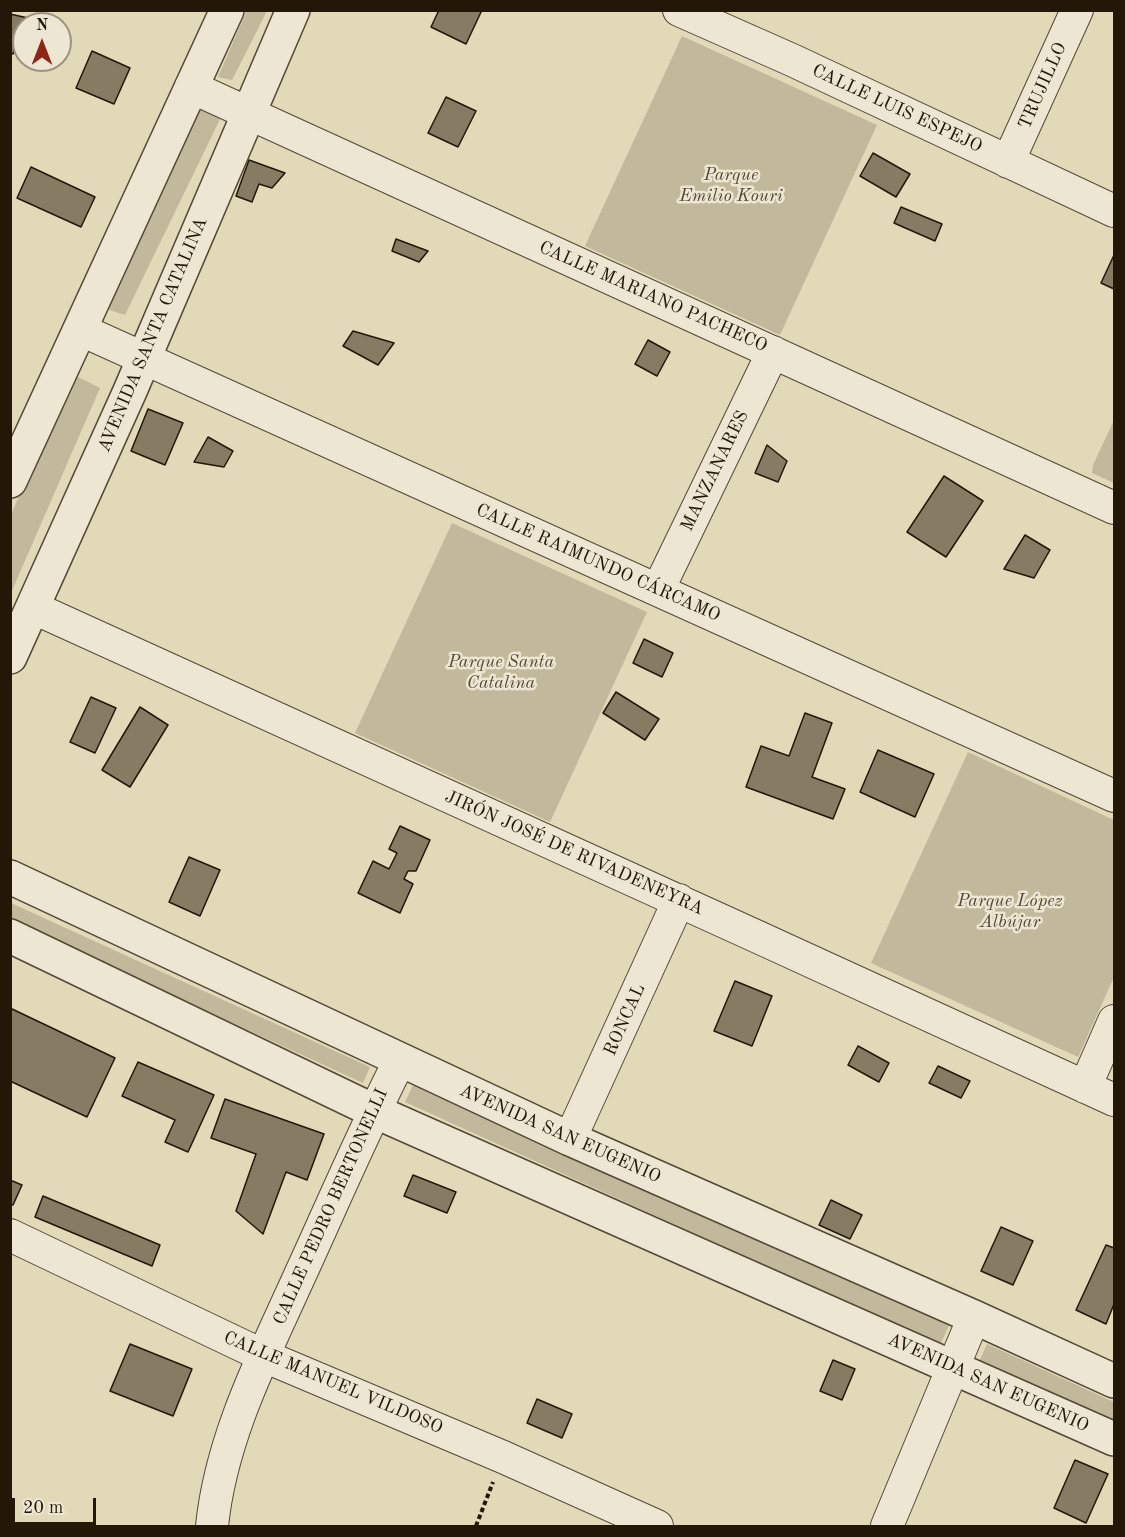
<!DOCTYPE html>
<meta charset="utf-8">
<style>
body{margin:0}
#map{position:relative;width:1125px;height:1537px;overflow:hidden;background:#e2d9b9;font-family:"Old Standard TT",serif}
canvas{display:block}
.frame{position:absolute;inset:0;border:12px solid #231808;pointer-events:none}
.north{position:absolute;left:12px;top:12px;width:60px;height:60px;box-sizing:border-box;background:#ece6d2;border:2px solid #9c9481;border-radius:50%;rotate:0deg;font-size:16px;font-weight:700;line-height:24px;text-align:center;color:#231808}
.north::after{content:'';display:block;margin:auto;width:21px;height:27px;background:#8f2418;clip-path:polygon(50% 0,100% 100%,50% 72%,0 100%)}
.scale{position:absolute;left:12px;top:1498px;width:84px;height:27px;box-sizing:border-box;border:3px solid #231808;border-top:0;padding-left:8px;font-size:18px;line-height:21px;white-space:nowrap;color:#231808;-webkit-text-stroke:4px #ece6d2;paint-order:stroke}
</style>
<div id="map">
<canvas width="1125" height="1537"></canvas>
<div class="frame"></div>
<div class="north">N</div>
<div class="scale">20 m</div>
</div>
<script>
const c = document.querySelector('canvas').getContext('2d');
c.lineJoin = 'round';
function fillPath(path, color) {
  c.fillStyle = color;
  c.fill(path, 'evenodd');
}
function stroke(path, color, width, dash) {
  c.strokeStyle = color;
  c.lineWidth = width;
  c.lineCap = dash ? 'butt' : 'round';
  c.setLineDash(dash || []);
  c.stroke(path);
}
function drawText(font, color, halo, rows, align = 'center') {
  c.font = font + ' "Old Standard TT",serif';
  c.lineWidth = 5;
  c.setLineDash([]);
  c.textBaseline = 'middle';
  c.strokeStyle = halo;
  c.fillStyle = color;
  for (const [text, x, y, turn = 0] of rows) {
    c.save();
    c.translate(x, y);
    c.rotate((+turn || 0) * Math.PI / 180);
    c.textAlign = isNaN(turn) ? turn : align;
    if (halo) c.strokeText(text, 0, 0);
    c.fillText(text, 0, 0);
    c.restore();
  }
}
fillPath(new Path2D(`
 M 247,10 L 267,11 L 232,80 L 218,77 Z
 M 682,36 L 877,125 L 780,335 L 585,246 Z
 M 202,104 L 223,113 L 125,315 L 100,307 Z
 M 70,373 L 100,388 L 11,593 L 11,515 Z
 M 1114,420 L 1114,483 L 1092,473 L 1093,465 Z
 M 452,523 L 647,612 L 550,822 L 355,733 Z
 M 968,752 L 1114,820 L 1114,977 L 1078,1057 L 871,963 Z
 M 11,903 L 370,1067 L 363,1083 L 11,921 Z
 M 417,1077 L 951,1321 L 940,1345 L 405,1102 Z
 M 987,1344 L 1114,1402 L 1114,1426 L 978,1364 Z`), '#c2b89b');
const building = new Path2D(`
 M 439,10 L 482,10 L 466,44 L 431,27 Z
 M 10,14 L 28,18 L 13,54 L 10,53 Z
 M 92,51 L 130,68 L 114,104 L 76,88 Z
 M 446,97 L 476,111 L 458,147 L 428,133 Z
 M 873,153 L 910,174 L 896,197 L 860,176 Z
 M 249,160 L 285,173 L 272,188 L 259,184 L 252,202 L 236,196 Z
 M 31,167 L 95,197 L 81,227 L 17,198 Z
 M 901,207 L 942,224 L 935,241 L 894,223 Z
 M 396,239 L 428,251 L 419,262 L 392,251 Z
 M 1114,255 L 1114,289 L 1101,283 Z
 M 353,331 L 394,343 L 378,365 L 343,346 Z
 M 648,340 L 670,352 L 657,376 L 635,364 Z
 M 148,409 L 183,423 L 165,465 L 131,451 Z
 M 208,437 L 233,451 L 224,467 L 194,462 Z
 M 767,445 L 787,461 L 778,482 L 755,473 Z
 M 944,476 L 983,501 L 946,557 L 907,532 Z
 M 1025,535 L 1050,550 L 1034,578 L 1004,569 Z
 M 644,639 L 673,653 L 662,677 L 633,663 Z
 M 616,692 L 659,719 L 645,740 L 603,713 Z
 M 91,697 L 116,708 L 95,753 L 70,742 Z
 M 140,707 L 168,725 L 130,787 L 102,770 Z
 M 805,713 L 832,723 L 812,777 L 845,789 L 833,819 L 746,787 L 761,746 L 789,756 Z
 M 878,750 L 934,774 L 915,817 L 860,792 Z
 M 400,826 L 430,840 L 416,871 L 408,871 L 404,879 L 413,884 L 400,913 L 358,893 L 373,861 L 389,869 L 397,853 L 389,849 Z
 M 189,857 L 220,870 L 200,916 L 169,902 Z
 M 735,981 L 772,996 L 752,1046 L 714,1031 Z
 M 10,1008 L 115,1058 L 87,1117 L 10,1081 Z
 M 858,1046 L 889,1063 L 879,1082 L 848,1065 Z
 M 138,1062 L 214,1095 L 188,1152 L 165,1142 L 175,1120 L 122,1096 Z
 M 938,1066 L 970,1081 L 961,1098 L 929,1083 Z
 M 225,1099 L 324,1134 L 307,1180 L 286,1172 L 263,1234 L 236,1211 L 256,1154 L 211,1138 Z
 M 413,1175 L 456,1192 L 447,1213 L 404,1196 Z
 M 10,1180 L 22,1185 L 13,1205 L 10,1204 Z
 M 43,1196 L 160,1245 L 152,1266 L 35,1217 Z
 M 831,1200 L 862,1215 L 850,1239 L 819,1225 Z
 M 1001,1227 L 1033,1241 L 1013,1285 L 981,1271 Z
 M 1106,1245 L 1114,1248 L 1114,1304 L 1106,1324 L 1076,1310 Z
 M 130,1344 L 192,1369 L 173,1416 L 110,1391 Z
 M 833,1360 L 855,1369 L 842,1400 L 820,1391 Z
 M 537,1399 L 572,1414 L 562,1438 L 527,1423 Z
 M 1075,1460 L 1108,1474 L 1086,1523 L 1054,1508 Z`);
fillPath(building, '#867c64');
stroke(building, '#231808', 1.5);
const minor = new Path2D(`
 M 679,10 L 792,60 L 1114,211
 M 191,87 L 1114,508
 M 1008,162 L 1077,10
 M 81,330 L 1114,796
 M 658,590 L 773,352
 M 34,608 C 395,769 754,936 1114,1100
 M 1085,1087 L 1114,1021
 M 570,1139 L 679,900
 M 10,1235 L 264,1356 L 503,1457 L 657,1526
 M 212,1526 C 221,1437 264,1355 300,1275 C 333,1203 364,1130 400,1060
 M 887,1526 L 974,1317`);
const tertiary = new Path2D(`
 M 10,481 L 227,10
 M 10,657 L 130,391 L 293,10
 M 10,877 L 570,1139 L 974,1317 L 1114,1381
 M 10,936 L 374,1111 L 1114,1439`);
stroke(minor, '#534834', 34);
stroke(tertiary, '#534834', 36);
stroke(new Path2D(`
 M 476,1526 L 493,1482`), '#231808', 4, [4.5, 3]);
stroke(minor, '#ece6d2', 32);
stroke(tertiary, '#ece6d2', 33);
drawText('18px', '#231808', '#ece6d2', [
 ["TRUJILLO",1043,86,-66],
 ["CALLE LUIS ESPEJO",897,109,25],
 ["CALLE MARIANO PACHECO",653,297,24],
 ["AVENIDA SANTA CATALINA",153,335,-67],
 ["MANZANARES",715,471,-64],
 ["CALLE RAIMUNDO CÁRCAMO",598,563,24],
 ["JIRÓN JOSÉ DE RIVADENEYRA",574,853,24],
 ["RONCAL",625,1020,-66],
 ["AVENIDA SAN EUGENIO",560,1134,24],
 ["CALLE PEDRO BERTONELLI",331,1207,-66],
 ["CALLE MANUEL VILDOSO",333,1383,23],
 ["AVENIDA SAN EUGENIO",988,1383,24]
]);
drawText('italic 18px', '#534834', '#ece6d2', [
 ["Parque",731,175],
 ["Emilio Kouri",731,196],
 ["Parque Santa",501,662],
 ["Catalina",501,683],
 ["Parque López",1010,901],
 ["Albújar",1010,922]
]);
</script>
